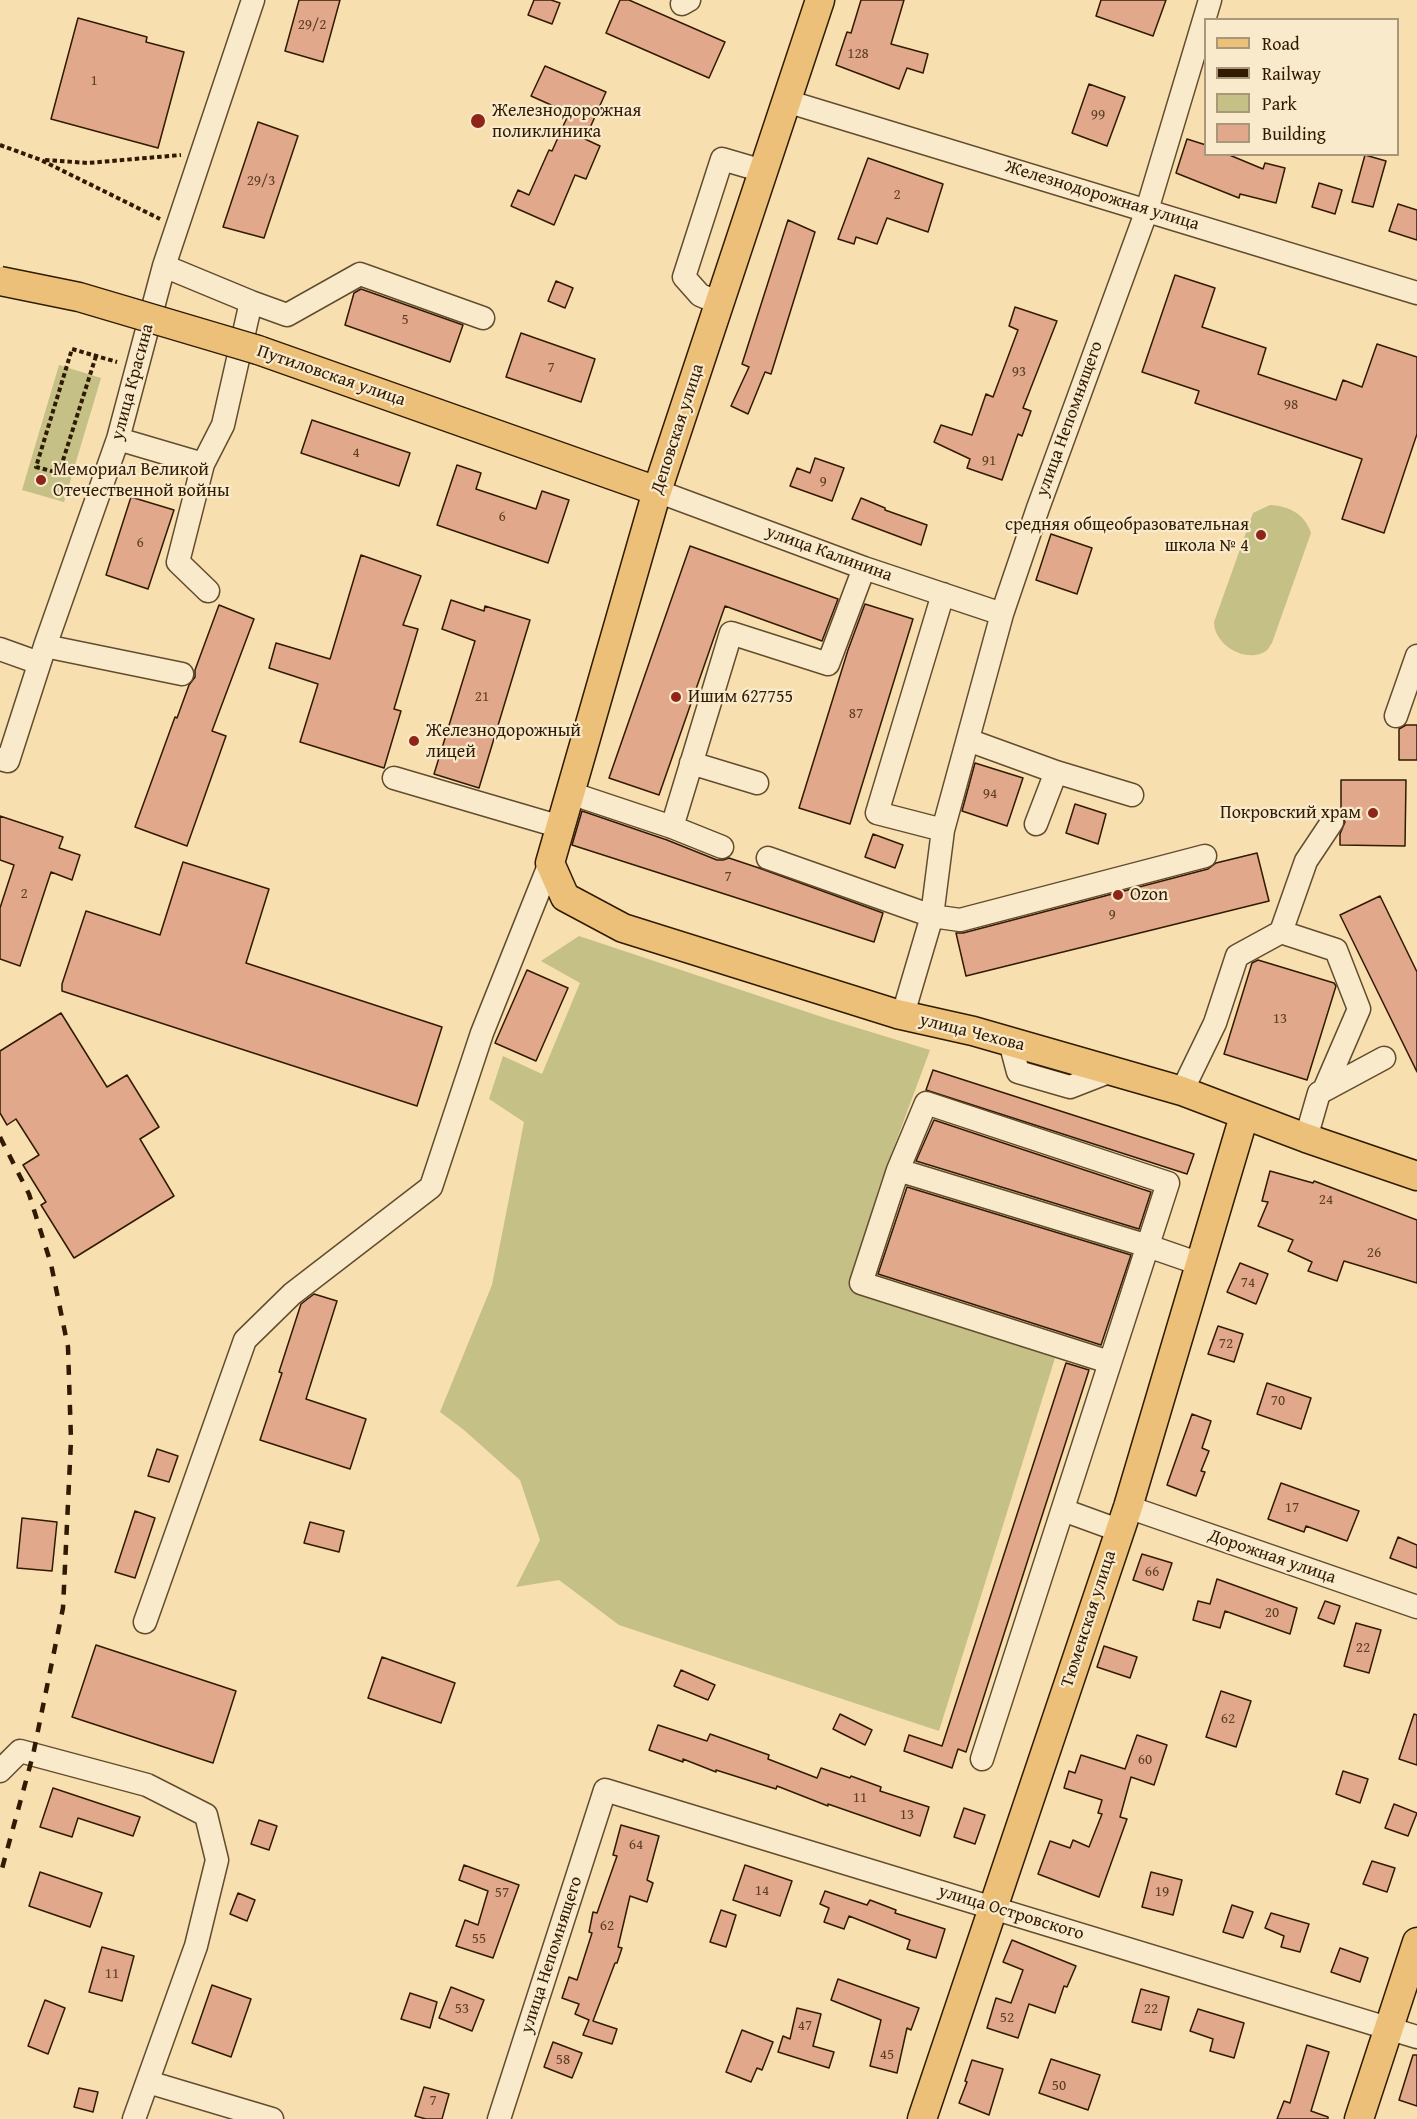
<!DOCTYPE html>
<meta charset="utf-8">
<style>
body{margin:0}
#map{position:relative;width:1417px;height:2119px;overflow:hidden;background:#f8dfb0;font-family:"Gentium Book Plus",serif}
canvas{display:block}
.legend{position:absolute;left:1204px;top:18px;width:195px;height:138px;box-sizing:border-box;background:#faeacc;border:2px solid #a9977b;margin:0;padding:8px 10px;list-style:none;font-size:18px;color:#301b02}
.legend li{display:flex;align-items:center;gap:12px;height:30px}
.legend b{width:30px;border:2px solid #a9977b}
</style>
<div id="map">
<canvas width="1417" height="2119"></canvas>
<ul class="legend">
<li><b style="height:8px;background:#ecc078"></b>Road</li>
<li><b style="height:8px;background:#301b02"></b>Railway</li>
<li><b style="height:16px;background:#c4c086"></b>Park</li>
<li><b style="height:16px;background:#e2a88c"></b>Building</li>
</ul>
</div>
<script>
const c = document.querySelector('canvas').getContext('2d');
c.lineJoin = 'round';
function fillPath(path, color) {
  c.fillStyle = color;
  c.fill(path, 'evenodd');
}
function stroke(path, color, width, dash) {
  c.strokeStyle = color;
  c.lineWidth = width;
  c.lineCap = dash ? 'butt' : 'round';
  c.setLineDash(dash || []);
  c.stroke(path);
}
function drawText(font, color, halo, rows, align = 'center') {
  c.font = font + ' "Gentium Book Plus",serif';
  c.lineWidth = 4.5;
  c.setLineDash([]);
  c.textBaseline = 'middle';
  c.strokeStyle = halo;
  c.fillStyle = color;
  for (const [text, x, y, turn = 0] of rows) {
    c.save();
    c.translate(x, y);
    c.rotate((+turn || 0) * Math.PI / 180);
    c.textAlign = isNaN(turn) ? turn : align;
    if (halo) c.strokeText(text, 0, 0);
    c.fillText(text, 0, 0);
    c.restore();
  }
}
fillPath(new Path2D(`
 M 59,365 L 101,378 L 64,502 L 22,490 Z
 M 1270,505 C 1289,506 1305,514 1311,533 L 1272,643 C 1270,645 1269,649 1266,651 C 1246,664 1214,645 1214,622 L 1253,513 Z
 M 579,936 L 825,1018 L 930,1050 L 878,1190 L 851,1289 L 1055,1358 L 939,1731 L 619,1625 L 559,1580 L 516,1587 L 540,1540 L 520,1480 L 464,1430 L 440,1412 L 492,1285 L 524,1122 L 489,1099 L 503,1056 L 542,1074 L 580,983 L 541,961 Z`), '#c4c086');
const building = new Path2D(`
 M 299,0 L 340,0 L 323,62 L 285,51 Z
 M 534,0 L 551,0 L 560,3 L 552,24 L 528,15 Z
 M 620,0 L 629,0 L 725,42 L 709,78 L 606,33 Z
 M 861,0 L 904,0 L 891,44 L 928,54 L 923,73 L 907,68 L 899,89 L 836,65 L 847,32 L 851,33 Z
 M 1101,0 L 1166,0 L 1153,36 L 1096,16 Z
 M 78,18 L 147,37 L 146,42 L 184,52 L 158,148 L 51,119 Z
 M 545,66 L 606,92 L 585,139 L 600,146 L 586,179 L 575,175 L 554,225 L 511,206 L 518,190 L 529,195 L 549,150 L 552,151 L 569,113 L 531,96 Z
 M 1089,84 L 1125,97 L 1107,146 L 1072,133 Z
 M 258,122 L 298,136 L 264,238 L 223,227 Z
 M 1187,139 L 1206,145 L 1206,154 L 1227,154 L 1263,169 L 1265,163 L 1285,168 L 1276,203 L 1240,194 L 1239,198 L 1176,173 Z
 M 1365,155 L 1386,161 L 1373,207 L 1352,202 Z
 M 868,158 L 943,184 L 928,232 L 887,218 L 877,244 L 856,237 L 854,244 L 838,239 Z
 M 1319,183 L 1342,190 L 1335,214 L 1312,207 Z
 M 1398,204 L 1417,210 L 1417,240 L 1389,231 Z
 M 788,220 L 815,232 L 771,374 L 765,372 L 748,414 L 731,406 L 749,367 L 742,364 Z
 M 1175,275 L 1215,288 L 1202,327 L 1266,348 L 1258,374 L 1336,400 L 1343,380 L 1362,387 L 1377,344 L 1417,357 L 1417,434 L 1384,533 L 1342,519 L 1362,459 L 1195,403 L 1199,391 L 1142,372 Z
 M 556,281 L 573,288 L 565,308 L 548,301 Z
 M 361,289 L 463,325 L 450,362 L 345,325 L 354,293 Z
 M 1015,307 L 1057,321 L 1023,408 L 1031,411 L 1022,436 L 1018,434 L 1002,480 L 967,468 L 970,459 L 934,442 L 941,425 L 972,435 L 986,394 L 993,397 L 1018,330 L 1009,326 Z
 M 521,333 L 595,359 L 581,402 L 506,377 Z
 M 312,420 L 410,453 L 399,486 L 301,453 Z
 M 815,458 L 844,468 L 832,501 L 790,486 L 797,468 L 810,473 Z
 M 457,465 L 481,473 L 476,489 L 536,509 L 542,491 L 569,500 L 548,563 L 437,525 Z
 M 131,497 L 174,510 L 148,589 L 106,575 Z
 M 861,498 L 885,508 L 885,510 L 927,525 L 921,545 L 852,519 Z
 M 1051,534 L 1092,548 L 1077,594 L 1036,580 Z
 M 690,546 L 838,599 L 822,641 L 725,606 L 659,795 L 609,778 Z
 M 361,555 L 421,576 L 403,625 L 418,629 L 394,709 L 401,711 L 384,768 L 300,742 L 318,684 L 269,668 L 276,643 L 330,659 Z
 M 451,600 L 484,611 L 485,606 L 530,620 L 479,788 L 434,774 L 475,641 L 442,629 Z
 M 865,604 L 913,619 L 850,824 L 799,808 L 848,650 Z
 M 219,605 L 254,619 L 212,731 L 226,736 L 187,846 L 135,827 L 175,717 L 177,718 L 189,685 L 195,677 L 195,670 Z
 M 1406,725 L 1417,725 L 1417,760 L 1399,760 L 1399,729 Z
 M 975,763 L 1023,778 L 1007,826 L 962,811 Z
 M 1341,780 L 1406,780 L 1405,846 L 1340,845 L 1340,834 L 1345,822 L 1341,812 Z
 M 1075,804 L 1106,814 L 1098,844 L 1066,833 Z
 M 582,811 L 667,840 L 717,860 L 723,860 L 729,858 L 759,868 L 883,913 L 874,942 L 572,845 Z
 M 0,816 L 63,837 L 59,848 L 80,855 L 72,880 L 51,872 L 20,966 L 0,959 L 0,908 L 14,865 L 0,860 Z
 M 873,834 L 903,845 L 895,868 L 865,857 Z
 M 1257,853 L 1269,901 L 966,976 L 956,933 L 963,933 L 1208,869 L 1216,863 Z
 M 183,862 L 269,889 L 246,963 L 442,1027 L 417,1106 L 62,991 L 62,984 L 86,911 L 160,935 Z
 M 1380,896 L 1417,972 L 1417,1072 L 1340,915 Z
 M 1258,960 L 1334,983 L 1336,986 L 1307,1080 L 1224,1054 L 1252,963 Z
 M 527,970 L 568,988 L 536,1061 L 495,1043 Z
 M 61,1013 L 107,1087 L 127,1075 L 159,1127 L 140,1139 L 174,1196 L 74,1258 L 41,1205 L 46,1202 L 23,1165 L 39,1155 L 16,1119 L 7,1125 L 0,1113 L 0,1051 Z
 M 933,1070 L 1194,1154 L 1187,1174 L 926,1090 Z
 M 934,1120 L 1151,1192 L 1139,1229 L 916,1161 Z
 M 1270,1171 L 1313,1183 L 1314,1181 L 1417,1220 L 1417,1283 L 1344,1261 L 1337,1281 L 1308,1271 L 1312,1262 L 1288,1251 L 1293,1240 L 1258,1226 L 1268,1202 L 1262,1201 Z
 M 907,1187 L 1131,1255 L 1101,1345 L 878,1274 Z
 M 1240,1263 L 1268,1274 L 1256,1304 L 1227,1292 Z
 M 314,1294 L 337,1301 L 306,1399 L 366,1419 L 350,1469 L 260,1440 L 282,1373 L 279,1372 L 301,1304 Z
 M 1218,1326 L 1243,1334 L 1234,1362 L 1208,1354 Z
 M 1066,1363 L 1089,1370 L 966,1752 L 958,1749 L 952,1768 L 904,1751 L 909,1735 L 942,1746 Z
 M 1267,1383 L 1311,1398 L 1301,1429 L 1257,1414 Z
 M 1192,1414 L 1211,1421 L 1202,1448 L 1209,1451 L 1201,1471 L 1205,1472 L 1196,1496 L 1167,1485 Z
 M 157,1449 L 178,1456 L 169,1482 L 148,1476 Z
 M 1281,1483 L 1359,1511 L 1347,1541 L 1306,1526 L 1304,1532 L 1268,1519 Z
 M 135,1511 L 155,1518 L 135,1578 L 115,1572 Z
 M 22,1518 L 57,1522 L 52,1571 L 17,1568 Z
 M 310,1522 L 344,1531 L 339,1552 L 304,1543 Z
 M 1398,1537 L 1417,1545 L 1417,1568 L 1390,1558 Z
 M 1142,1554 L 1172,1563 L 1163,1590 L 1133,1580 Z
 M 1217,1579 L 1297,1608 L 1290,1634 L 1225,1611 L 1220,1628 L 1193,1620 L 1198,1601 L 1210,1604 Z
 M 1325,1601 L 1340,1606 L 1334,1624 L 1318,1618 Z
 M 1356,1623 L 1381,1630 L 1369,1673 L 1344,1666 Z
 M 96,1645 L 236,1691 L 213,1763 L 72,1717 Z
 M 1104,1646 L 1137,1657 L 1130,1678 L 1097,1667 Z
 M 382,1657 L 455,1683 L 441,1723 L 368,1698 Z
 M 681,1670 L 715,1685 L 708,1700 L 674,1686 Z
 M 1221,1691 L 1251,1701 L 1236,1747 L 1206,1737 Z
 M 840,1714 L 872,1730 L 865,1745 L 833,1729 Z
 M 1414,1714 L 1417,1715 L 1417,1765 L 1399,1759 Z
 M 658,1725 L 707,1741 L 710,1734 L 769,1755 L 768,1759 L 817,1778 L 821,1768 L 850,1778 L 851,1776 L 881,1787 L 880,1791 L 929,1807 L 920,1836 L 828,1804 L 828,1806 L 777,1786 L 776,1789 L 716,1770 L 716,1772 L 683,1759 L 683,1762 L 649,1750 Z
 M 1137,1735 L 1167,1745 L 1154,1785 L 1131,1777 L 1120,1817 L 1127,1819 L 1099,1897 L 1038,1874 L 1050,1841 L 1070,1848 L 1073,1840 L 1089,1847 L 1102,1814 L 1098,1813 L 1102,1800 L 1064,1788 L 1069,1771 L 1075,1773 L 1081,1755 L 1125,1769 Z
 M 1343,1771 L 1368,1779 L 1360,1803 L 1336,1794 Z
 M 53,1788 L 140,1817 L 133,1836 L 78,1818 L 72,1837 L 40,1827 Z
 M 1394,1804 L 1417,1813 L 1408,1836 L 1385,1828 Z
 M 964,1808 L 985,1815 L 975,1844 L 954,1837 Z
 M 259,1820 L 277,1826 L 269,1850 L 251,1844 Z
 M 621,1825 L 659,1836 L 647,1880 L 653,1883 L 647,1902 L 630,1896 L 618,1947 L 622,1948 L 617,1963 L 615,1963 L 593,2021 L 617,2029 L 612,2044 L 583,2035 L 589,2020 L 575,2014 L 579,2004 L 562,1998 L 569,1977 L 577,1980 L 592,1933 L 589,1932 L 593,1912 L 597,1913 L 617,1856 L 613,1855 Z
 M 1372,1861 L 1395,1868 L 1387,1892 L 1363,1884 Z
 M 464,1865 L 519,1885 L 493,1958 L 456,1946 L 465,1920 L 478,1925 L 488,1891 L 459,1880 Z
 M 745,1865 L 792,1881 L 780,1916 L 733,1900 Z
 M 40,1872 L 102,1893 L 90,1927 L 29,1906 Z
 M 1151,1872 L 1182,1880 L 1173,1915 L 1142,1907 Z
 M 825,1891 L 867,1905 L 870,1900 L 896,1910 L 895,1913 L 945,1929 L 936,1958 L 907,1949 L 910,1940 L 849,1916 L 844,1929 L 824,1922 L 829,1908 L 820,1904 Z
 M 238,1893 L 255,1900 L 247,1921 L 230,1914 Z
 M 1232,1905 L 1253,1912 L 1243,1938 L 1223,1932 Z
 M 721,1910 L 736,1915 L 726,1947 L 710,1942 Z
 M 1271,1913 L 1309,1924 L 1300,1952 L 1281,1947 L 1284,1936 L 1265,1928 Z
 M 1012,1940 L 1076,1966 L 1067,1987 L 1064,1986 L 1055,2013 L 1029,2004 L 1018,2038 L 987,2028 L 996,1998 L 1011,2003 L 1023,1970 L 1003,1962 Z
 M 102,1947 L 134,1956 L 122,2001 L 89,1992 Z
 M 1340,1948 L 1368,1958 L 1360,1982 L 1331,1972 Z
 M 838,1979 L 919,2008 L 911,2030 L 907,2028 L 897,2073 L 870,2066 L 881,2020 L 831,2000 Z
 M 212,1985 L 251,1999 L 231,2057 L 192,2043 Z
 M 451,1987 L 484,2000 L 472,2031 L 439,2018 Z
 M 1141,1989 L 1169,1997 L 1161,2030 L 1132,2022 Z
 M 410,1993 L 437,2002 L 430,2028 L 401,2019 Z
 M 45,2000 L 65,2008 L 48,2054 L 28,2046 Z
 M 797,2008 L 821,2014 L 813,2046 L 834,2052 L 829,2068 L 778,2052 L 783,2036 L 790,2039 Z
 M 1198,2009 L 1244,2023 L 1234,2058 L 1210,2051 L 1213,2039 L 1190,2031 Z
 M 742,2030 L 773,2042 L 762,2070 L 757,2068 L 751,2082 L 726,2072 Z
 M 553,2042 L 582,2053 L 572,2078 L 544,2067 Z
 M 1307,2045 L 1329,2052 L 1311,2111 L 1328,2117 L 1328,2119 L 1277,2119 L 1284,2101 L 1290,2103 Z
 M 1413,2055 L 1417,2055 L 1417,2106 L 1399,2100 Z
 M 1051,2059 L 1100,2075 L 1088,2110 L 1039,2093 Z
 M 972,2060 L 1003,2069 L 989,2115 L 959,2103 L 967,2082 L 965,2081 Z
 M 424,2087 L 449,2094 L 442,2119 L 426,2119 L 415,2116 Z
 M 79,2088 L 98,2092 L 93,2112 L 74,2107 Z`);
fillPath(building, '#e2a88c');
stroke(building, '#301b02', 1.5);
const minor = new Path2D(`
 M 682,4 L 689,0
 M 786,101 L 1417,293
 M 164,266 L 251,302 L 223,425 L 203,464 L 178,562 L 208,591
 M 251,302 L 287,315 L 360,274 L 483,318
 M 719,303 L 700,295 L 684,277 L 722,159 L 763,171
 M 118,439 L 203,464
 M 657,491 L 864,568 L 1002,614
 M 45,646 L 182,674
 M 0,649 L 39,663
 M 1396,716 L 1417,656
 M 968,740 L 1056,772 L 1036,824
 M 0,759 L 8,761 L 45,646 L 118,439 L 164,266 L 253,0
 M 691,763 L 757,783
 M 1056,772 L 1132,795
 M 394,778 L 561,827
 M 570,793 L 672,827 L 722,847
 M 672,827 L 731,633 L 828,664 L 864,568
 M 943,830 L 877,813 L 943,594
 M 768,858 L 932,916 L 960,920 L 1205,856
 M 1281,932 L 1336,950 L 1359,1009 L 1324,1090
 M 897,1014 L 906,1004 L 932,916 L 943,830 L 1002,614 L 1038,508 L 1147,210 L 1210,0
 M 1010,1042 L 1018,1072 L 1070,1087 L 1111,1071
 M 1182,1091 L 1215,1023 L 1237,956 L 1281,932 L 1306,861 L 1332,822
 M 1306,1138 L 1319,1093 L 1384,1058
 M 898,1170 L 926,1103 L 1168,1183 L 982,1759
 M 1109,1362 L 861,1283 L 898,1170 L 1148,1246 L 1200,1264
 M 1128,1507 L 1417,1607
 M 1063,1510 L 1118,1530
 M 145,1622 L 245,1340 L 292,1294 L 431,1187 L 482,1033 L 550,863
 M 0,1771 L 20,1751 L 147,1785 L 206,1815 L 217,1860 L 196,1946 L 134,2119
 M 148,2082 L 272,2119
 M 499,2119 L 605,1790 L 1417,2037`);
const major = new Path2D(`
 M 820,0 L 657,491 L 550,863 L 565,897 L 623,928 L 897,1014 L 973,1031 L 1182,1091 L 1306,1138 L 1417,1176
 M 258,350 L 657,491
 M 922,2119 L 1128,1507 L 1244,1116
 M 1359,2119 L 1417,1942`);
stroke(minor, '#624c2e', 25);
stroke(major, '#301b02', 31);
stroke(new Path2D(`
 M 0,145 L 41,160 L 160,219
 M 45,160 L 88,163 L 181,155
 M 96,356 L 59,473 L 36,467 L 72,349 L 117,362`), '#301b02', 4, [4.5, 3]);
stroke(minor, '#faeacc', 22);
stroke(major, '#ecc078', 28);
stroke(new Path2D(`
 M 0,1137 L 29,1194 L 51,1264 L 68,1347 L 71,1440 L 63,1608 L 33,1755 L 0,1876`), '#301b02', 4.5, [10, 10]);
const majorBridge = new Path2D(`
 M 0,281 L 79,297 L 258,350`);
stroke(majorBridge, '#301b02', 31, []);
stroke(majorBridge, '#ecc078', 28);
for (const [x, y, r, color] of [
 [478,121,8,"#8f2418"],
 [41,480,6,"#8f2418"],
 [1261,535,6,"#8f2418"],
 [676,697,6,"#8f2418"],
 [414,741,6,"#8f2418"],
 [1373,813,6,"#8f2418"],
 [1118,895,6,"#8f2418"]
]) {
  const dot = new Path2D();
  dot.arc(x, y, r, 0, 2 * Math.PI);
  c.fillStyle = color;
  c.fill(dot);
  stroke(dot, '#faeacc', 2);
}
drawText('15px', '#5c3e24', null, [
 ["29/2",312,25],
 ["128",858,54],
 ["1",94,81],
 ["99",1098,115],
 ["29/3",261,181],
 ["2",897,195],
 ["5",405,320],
 ["7",551,368],
 ["93",1019,372],
 ["98",1291,405],
 ["4",356,453],
 ["91",989,461],
 ["9",823,482],
 ["6",502,517],
 ["6",140,543],
 ["21",482,697],
 ["87",856,714],
 ["94",990,794],
 ["7",728,877],
 ["2",24,894],
 ["9",1112,915],
 ["13",1280,1019],
 ["24",1326,1200],
 ["26",1374,1253],
 ["74",1248,1283],
 ["72",1226,1344],
 ["70",1278,1401],
 ["17",1292,1508],
 ["66",1152,1572],
 ["20",1272,1613],
 ["22",1363,1648],
 ["62",1228,1719],
 ["60",1145,1760],
 ["11",860,1798],
 ["13",907,1815],
 ["64",636,1845],
 ["14",762,1891],
 ["19",1162,1892],
 ["57",502,1893],
 ["62",607,1926],
 ["55",479,1939],
 ["11",112,1974],
 ["53",462,2009],
 ["22",1151,2009],
 ["52",1007,2018],
 ["47",805,2026],
 ["45",887,2055],
 ["58",563,2060],
 ["50",1059,2086],
 ["7",433,2101]
]);
drawText('18px', '#301b02', '#faeacc', [
 ["Железнодорожная",492,111],
 ["поликлиника",492,132],
 ["Мемориал Великой",53,470],
 ["Отечественной войны",53,491],
 ["средняя общеобразовательная",1249,525,"right"],
 ["школа № 4",1249,546,"right"],
 ["Ишим 627755",688,697],
 ["Железнодорожный",426,731],
 ["лицей",426,752],
 ["Покровский храм",1361,813,"right"],
 ["Ozon",1130,895]
], 'left');
drawText('18px', '#301b02', '#faeacc', [
 ["Железнодорожная улица",1102,196,17],
 ["Путиловская улица",331,376,19],
 ["улица Красина",133,382,-75],
 ["улица Непомнящего",1070,419,-70],
 ["Деповская улица",678,429,-72],
 ["улица Калинина",829,554,20],
 ["улица Чехова",972,1033,14],
 ["Дорожная улица",1272,1557,19],
 ["Тюменская улица",1089,1619,-72],
 ["улица Островского",1011,1913,17],
 ["улица Непомнящего",552,1955,-72]
]);
</script>
